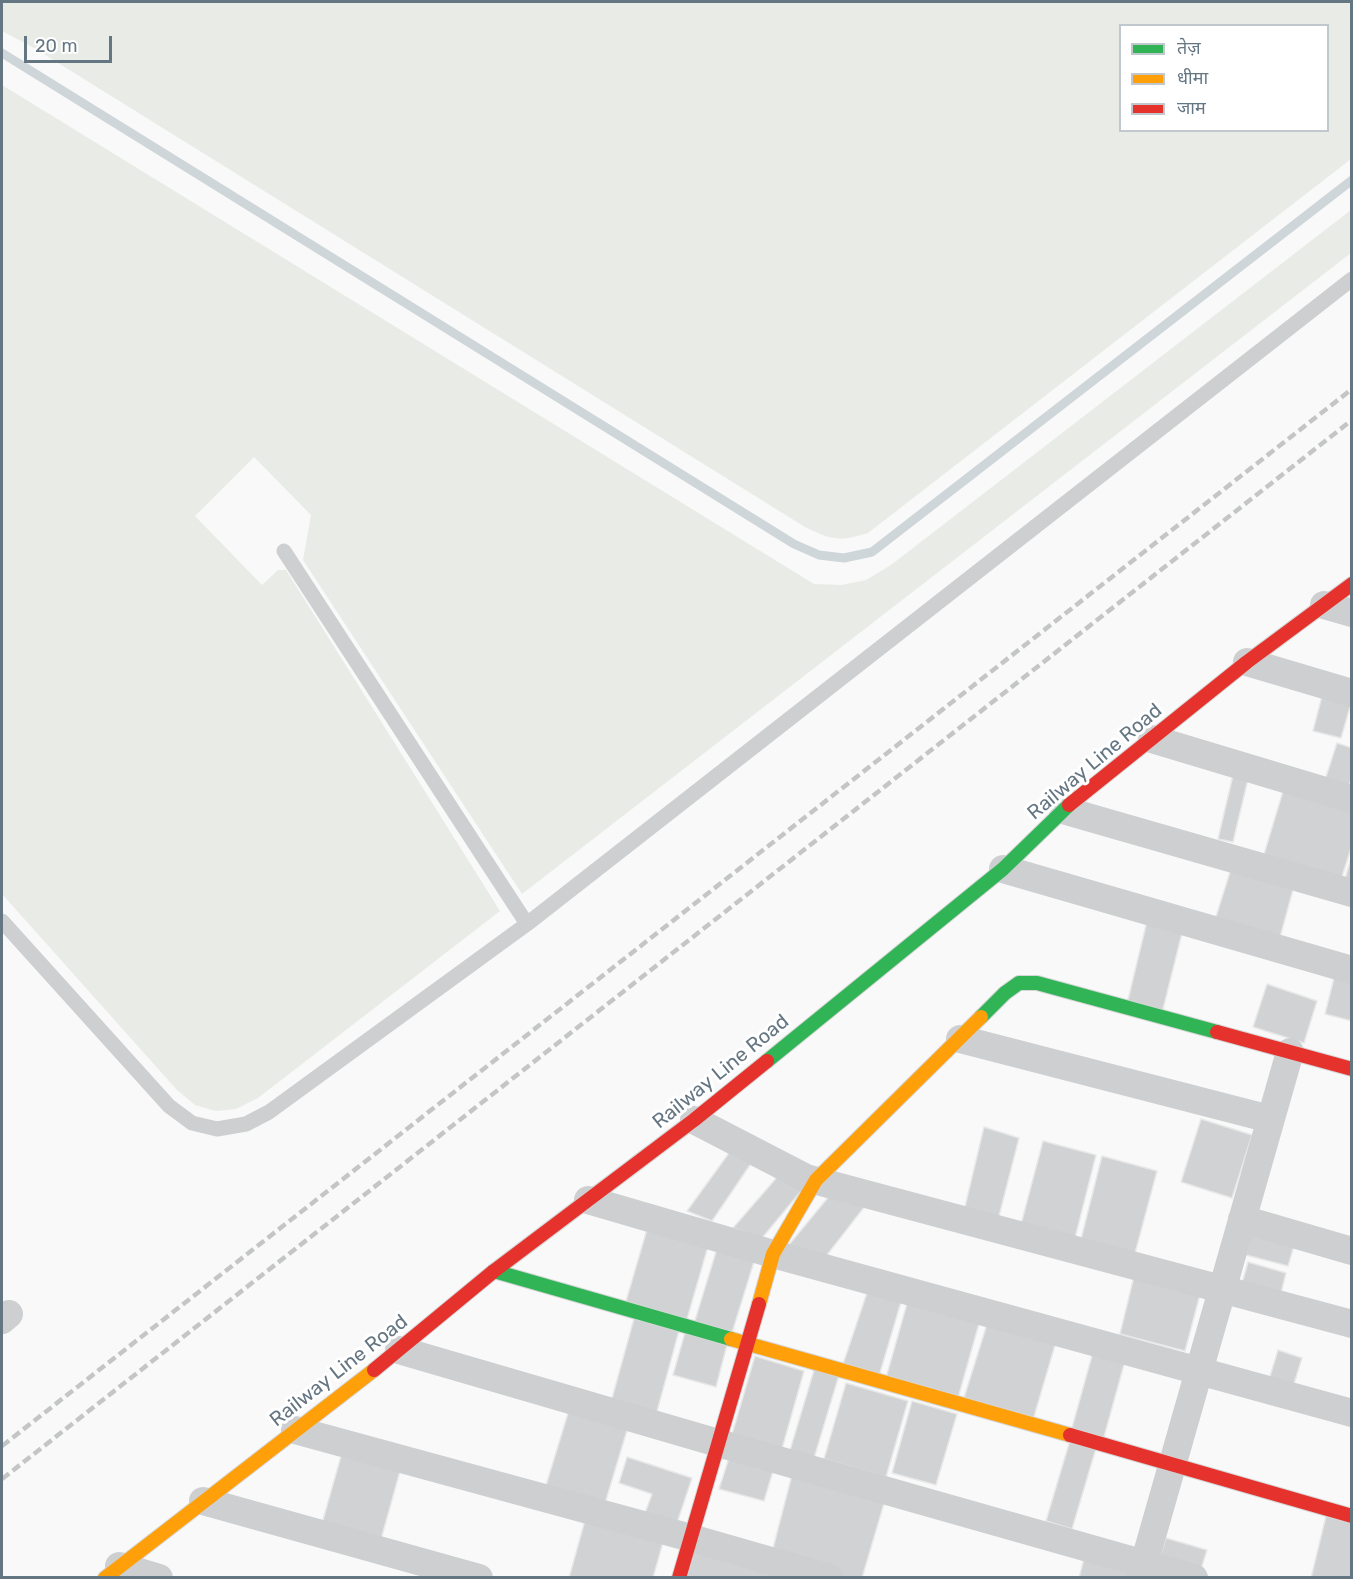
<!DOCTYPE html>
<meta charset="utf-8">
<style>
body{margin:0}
#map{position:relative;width:1353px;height:1579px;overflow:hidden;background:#f9f9f9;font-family:Rubik,"Noto Sans Devanagari",sans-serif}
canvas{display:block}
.frame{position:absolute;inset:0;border:3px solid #657683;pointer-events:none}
.legend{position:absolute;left:1119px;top:24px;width:210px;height:108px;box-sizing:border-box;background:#fff;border:2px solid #c1c8cd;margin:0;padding:8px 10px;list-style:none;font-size:18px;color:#657683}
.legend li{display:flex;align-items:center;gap:12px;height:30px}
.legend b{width:30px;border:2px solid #c1c8cd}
.scale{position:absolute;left:24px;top:36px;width:88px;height:27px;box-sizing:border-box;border:3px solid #657683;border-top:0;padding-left:8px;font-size:18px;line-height:21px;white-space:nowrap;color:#657683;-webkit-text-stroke:4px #fff;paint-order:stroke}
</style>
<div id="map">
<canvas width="1353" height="1579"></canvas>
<div class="frame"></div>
<ul class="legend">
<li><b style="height:8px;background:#30b455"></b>तेज़</li>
<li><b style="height:8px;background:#ff9f0a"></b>धीमा</li>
<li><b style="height:8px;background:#e5322d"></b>जाम</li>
</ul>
<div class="scale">20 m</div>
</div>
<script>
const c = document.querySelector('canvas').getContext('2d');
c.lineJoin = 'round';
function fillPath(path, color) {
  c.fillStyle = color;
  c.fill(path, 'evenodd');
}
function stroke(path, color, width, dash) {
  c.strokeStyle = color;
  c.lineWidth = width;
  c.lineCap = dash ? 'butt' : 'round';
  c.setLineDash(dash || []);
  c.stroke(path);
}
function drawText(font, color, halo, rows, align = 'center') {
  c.font = font + ' Rubik,sans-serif';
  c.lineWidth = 6;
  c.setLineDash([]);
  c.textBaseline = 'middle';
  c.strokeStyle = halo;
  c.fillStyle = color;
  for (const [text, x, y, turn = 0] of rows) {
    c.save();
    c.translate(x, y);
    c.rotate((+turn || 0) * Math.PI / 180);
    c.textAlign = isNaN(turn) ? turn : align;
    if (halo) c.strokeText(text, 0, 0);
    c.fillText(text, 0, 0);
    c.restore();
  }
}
fillPath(new Path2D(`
 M 2,2 L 1351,2 L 1351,159 L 868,533 C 838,542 832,540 805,527 L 34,48 L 2,31 ZM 1120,26 L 1328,26 L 1328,130 L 1120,130 Z
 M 2,85 L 814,584 L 841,585 L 866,580 L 891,565 L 1351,210 L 1351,253 L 522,894 L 303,560 L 311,515 L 254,457 L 195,516 L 262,585 L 278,570 L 286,570 L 500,911 L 258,1098 L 236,1109 L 216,1111 L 195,1105 L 177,1090 L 2,894 Z`), '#e8ebe6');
stroke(new Path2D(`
 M 2,53 L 794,544 L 819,555 L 844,558 L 872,552 L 1352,180`), '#ced6d9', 9);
const building = new Path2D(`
 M 1323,692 L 1352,700 L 1341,738 L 1313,731 Z
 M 1337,743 L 1352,748 L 1352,777 L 1346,793 L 1323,786 Z
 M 1234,771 L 1249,775 L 1233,842 L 1218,839 Z
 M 1284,788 L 1352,808 L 1352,845 L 1340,883 L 1262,861 Z
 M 1352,855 L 1352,888 L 1343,886 Z
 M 1231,869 L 1294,886 L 1279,941 L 1214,923 Z
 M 1148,917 L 1183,929 L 1162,1013 L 1127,1004 Z
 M 1335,974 L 1352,978 L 1352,1021 L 1325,1014 Z
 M 1267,984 L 1317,1001 L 1304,1043 L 1253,1027 Z
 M 1201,1119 L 1252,1135 L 1232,1198 L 1181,1182 Z
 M 984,1127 L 1019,1138 L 998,1220 L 964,1211 Z
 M 1043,1141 L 1096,1155 L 1074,1242 L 1020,1228 Z
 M 729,1153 L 752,1162 L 712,1221 L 687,1211 Z
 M 1102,1156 L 1157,1171 L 1134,1257 L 1080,1243 Z
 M 779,1175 L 806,1185 L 762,1238 L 733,1228 Z
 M 836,1188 L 869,1201 L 823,1260 L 788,1246 Z
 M 648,1226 L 709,1243 L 685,1326 L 624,1308 Z
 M 1253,1227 L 1296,1239 L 1288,1266 L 1246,1255 Z
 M 719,1242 L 757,1252 L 731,1336 L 693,1327 Z
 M 1248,1262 L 1286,1273 L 1280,1297 L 1241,1287 Z
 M 1136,1268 L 1202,1287 L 1185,1351 L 1120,1334 Z
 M 870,1284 L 904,1292 L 879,1376 L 842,1367 Z
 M 910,1293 L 982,1313 L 958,1398 L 886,1378 Z
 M 635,1315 L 680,1327 L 656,1415 L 611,1402 Z
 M 989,1318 L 1058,1335 L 1033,1420 L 963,1401 Z
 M 686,1329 L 728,1341 L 716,1387 L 673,1375 Z
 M 1278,1350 L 1302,1358 L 1292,1390 L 1268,1383 Z
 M 1093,1352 L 1125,1361 L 1102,1444 L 1070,1435 Z
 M 755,1356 L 804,1371 L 780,1456 L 730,1441 Z
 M 815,1367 L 839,1375 L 812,1465 L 788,1457 Z
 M 846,1383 L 908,1401 L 886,1477 L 824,1459 Z
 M 912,1401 L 957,1414 L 936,1485 L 892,1473 Z
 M 569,1410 L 628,1427 L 603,1510 L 544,1492 Z
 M 1071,1437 L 1097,1445 L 1072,1529 L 1046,1521 Z
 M 343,1449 L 402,1464 L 380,1543 L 321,1527 Z
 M 627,1457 L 692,1478 L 677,1523 L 645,1513 L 652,1494 L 619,1483 Z
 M 729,1458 L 773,1471 L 764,1501 L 719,1489 Z
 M 793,1471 L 885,1500 L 862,1578 L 846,1578 L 771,1556 Z
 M 1327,1512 L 1352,1518 L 1352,1578 L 1311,1578 Z
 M 587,1513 L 665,1535 L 653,1578 L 569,1578 Z
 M 1166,1538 L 1207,1550 L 1201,1569 L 1160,1557 Z
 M 694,1546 L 787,1578 L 686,1578 Z
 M 1086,1551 L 1133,1565 L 1130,1578 L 1079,1578 Z`);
fillPath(building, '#d0d2d3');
stroke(building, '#e8e8e8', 1.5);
const fast = new Path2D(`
 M 981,1017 L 1005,993 L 1019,983 L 1037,983 L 1217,1032
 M 767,1061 L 1003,869 L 1069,805
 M 494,1271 L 731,1339`);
const slow = new Path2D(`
 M 759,1304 L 773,1254 L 816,1180 L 981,1017
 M 731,1339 L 1070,1435
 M 105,1578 L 374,1370`);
const jam = new Path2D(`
 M 1069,805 L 1247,662 L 1352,584
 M 1217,1032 L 1352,1069
 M 374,1370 L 494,1271 L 694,1120 L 767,1061
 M 1070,1435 L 1352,1516
 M 679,1578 L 759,1304`);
stroke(fast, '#d5d6d7', 16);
stroke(slow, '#d5d6d7', 16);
stroke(jam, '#d5d6d7', 16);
stroke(new Path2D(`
 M 284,551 L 527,924
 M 2,921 L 169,1106 L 192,1123 L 217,1129 L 246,1124 L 269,1112 L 527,924 L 1352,279`), '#cecfd0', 15);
stroke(new Path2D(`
 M 1324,605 L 1352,613
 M 1247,662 L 1352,693
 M 1152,739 L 1352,799
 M 1063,810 L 1352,893
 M 1003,869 L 1352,970
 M 960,1039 L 1270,1119
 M 694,1120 L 806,1178 L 1352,1324
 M 588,1200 L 773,1254 L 1352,1413
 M 1242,1219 L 1352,1251
 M 2,1320 L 9,1314
 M 399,1350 L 718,1443 L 1194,1578
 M 295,1430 L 691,1538 L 830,1578
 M 203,1501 L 479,1578
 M 119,1566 L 159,1578
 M 1140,1578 L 1290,1052`), '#cecfd0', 28);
stroke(fast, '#30b455', 14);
stroke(slow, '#ff9f0a', 14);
stroke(jam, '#e5322d', 14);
stroke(new Path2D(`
 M 2,1446 L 1352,389
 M 2,1479 L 1352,420`), '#c3c5c6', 4.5, [9, 4.5]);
drawText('20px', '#657683', '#fff', [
 ["Railway Line Road",1095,762,-40],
 ["Railway Line Road",721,1072,-39],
 ["Railway Line Road",339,1371,-38]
]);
</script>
